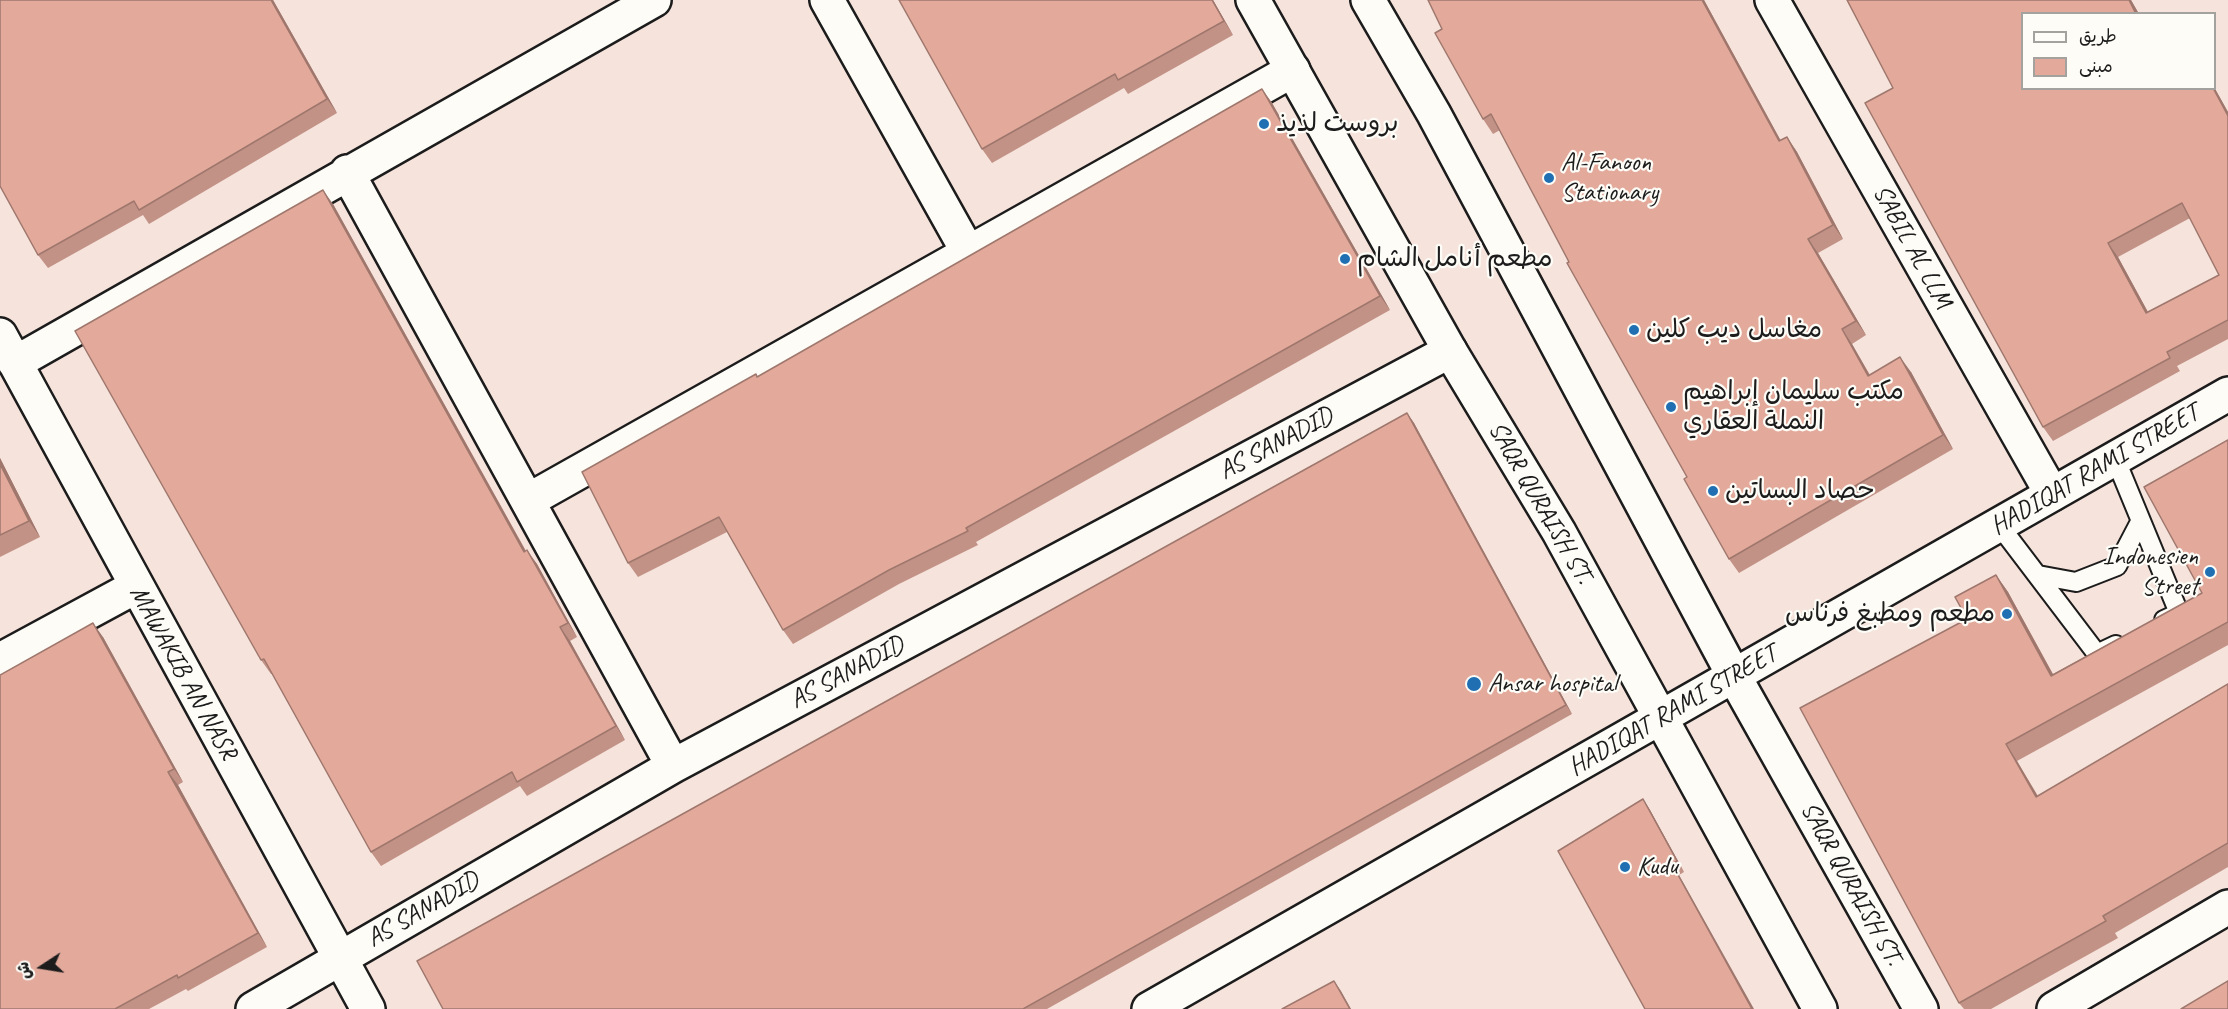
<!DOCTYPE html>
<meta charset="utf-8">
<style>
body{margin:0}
#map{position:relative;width:2228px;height:1009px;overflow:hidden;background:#f5e3dc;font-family:Caveat,"Playpen Sans Arabic",sans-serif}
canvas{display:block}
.legend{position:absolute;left:2021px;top:12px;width:195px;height:78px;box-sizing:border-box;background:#fdfcf7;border:2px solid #a3a29f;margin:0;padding:8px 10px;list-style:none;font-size:18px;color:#1c1c1c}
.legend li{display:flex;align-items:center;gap:12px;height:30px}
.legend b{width:30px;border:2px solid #a3a29f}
.north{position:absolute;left:12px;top:937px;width:60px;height:60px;-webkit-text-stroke:4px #fdfcf7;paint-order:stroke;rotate:258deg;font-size:16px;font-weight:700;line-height:24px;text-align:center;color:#1c1c1c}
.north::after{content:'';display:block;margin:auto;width:21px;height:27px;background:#1c1c1c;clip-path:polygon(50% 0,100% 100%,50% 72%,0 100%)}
</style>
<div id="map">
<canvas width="2228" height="1009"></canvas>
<ul class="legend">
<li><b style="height:8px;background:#fdfcf7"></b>طريق</li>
<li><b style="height:16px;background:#e3aa9c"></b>مبنى</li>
</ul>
<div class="north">ش</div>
</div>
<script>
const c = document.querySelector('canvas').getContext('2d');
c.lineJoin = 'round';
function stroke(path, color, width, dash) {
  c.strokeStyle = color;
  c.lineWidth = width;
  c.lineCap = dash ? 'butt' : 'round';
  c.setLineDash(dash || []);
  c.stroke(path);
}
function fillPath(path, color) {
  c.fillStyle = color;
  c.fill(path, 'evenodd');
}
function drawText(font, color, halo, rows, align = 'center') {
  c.font = font + ' Caveat,"Playpen Sans Arabic",sans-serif';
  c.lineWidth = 4.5;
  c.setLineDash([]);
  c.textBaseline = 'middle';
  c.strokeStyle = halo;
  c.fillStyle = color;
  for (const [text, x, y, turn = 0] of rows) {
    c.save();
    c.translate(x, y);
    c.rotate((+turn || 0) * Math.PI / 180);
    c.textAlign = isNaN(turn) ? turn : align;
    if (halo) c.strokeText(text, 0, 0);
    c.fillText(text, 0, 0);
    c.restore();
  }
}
const lane = new Path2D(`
 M 2115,458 L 2179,613 L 2164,620
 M 1999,525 L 2097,654 L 2116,645
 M 2038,575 L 2076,582 L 2117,566 L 2140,522`);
const street = new Path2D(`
 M 827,0 L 968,252
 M 1772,0 L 2052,494
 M 347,172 L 673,766
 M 0,335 L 368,1009
 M 15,363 L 654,0
 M 529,500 L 1293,70
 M 0,660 L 135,587
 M 253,1009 L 673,766 L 1450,351
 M 2054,1009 L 2228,907`);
const secondary = new Path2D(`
 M 1253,0 L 1450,351 L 1559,532 L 1820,1009
 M 1368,0 L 1434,114 L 1734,676 L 1921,1009
 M 1149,1009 L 2228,394`);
stroke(lane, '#1c1c1c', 22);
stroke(street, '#1c1c1c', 38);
stroke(secondary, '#1c1c1c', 38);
stroke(lane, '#fdfcf7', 18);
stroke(street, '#fdfcf7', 33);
stroke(secondary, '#fdfcf7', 33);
fillPath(new Path2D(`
 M 0,0 L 273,0 L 337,113 L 149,224 L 143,215 L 48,268 L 38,255 Z
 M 1213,0 L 1233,35 L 1128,94 L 1124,88 L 992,163 L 982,149 Z
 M 1704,0 L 1781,141 L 1787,137 L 1797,152 L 1843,239 L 1818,253 L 1866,335 L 1852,344 L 1870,375 L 1911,372 L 1953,449 L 1739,573 L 1729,559 L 1687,477 L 1569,262 L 1500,130 L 1493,134 L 1483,119 L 1442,29 Z
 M 1847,0 L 2131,0 L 2139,14 L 2022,14 L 2022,88 L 2214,88 L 2214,87 L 2228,112 L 2228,339 L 2177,366 L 2180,371 L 2053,441 L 2043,427 L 1865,103 L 1893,88 ZM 2190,218 L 2219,275 L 2148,312 L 2118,257 Z
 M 1262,89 L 1272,103 L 1390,310 L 976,542 L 978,545 L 899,584 L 793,644 L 783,630 L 727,532 L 638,577 L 628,563 L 757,377 Z
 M 333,204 L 526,551 L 537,564 L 577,637 L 570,641 L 625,740 L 527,796 L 520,786 L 381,866 L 371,852 L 272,674 L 271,674 L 261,660 Z
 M 1407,413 L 1414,423 L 1572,714 L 1047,1009 L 443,1009 Z
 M 2228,440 L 2228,645 L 2017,761 L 2038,796 L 2228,684 L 2228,867 L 2115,933 L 2118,938 L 1991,1009 L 1964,1009 L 1959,1003 L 1967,619 L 1996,575 L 2008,592 L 2053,674 L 2202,593 Z
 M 0,458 L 40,537 L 0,557 Z
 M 103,637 L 183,782 L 178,785 L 267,947 L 188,991 L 186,989 L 149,1009 L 0,1009 Z
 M 1643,799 L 1650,810 L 1684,872 L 1679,875 L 1558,851 Z`), '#c39286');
fillPath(new Path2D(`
 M 271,0 L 273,0 L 337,113 L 327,99 Z
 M 1212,0 L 1213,0 L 1233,35 L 1224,21 Z
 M 1702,0 L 1704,0 L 1789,156 L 1779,141 Z
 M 2129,0 L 2131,0 L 2139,14 L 2136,14 Z
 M 2214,87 L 2228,112 L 2228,116 L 2213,88 L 2214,88 Z
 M 1262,89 L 1272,103 L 1390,310 L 1380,296 Z
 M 1787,137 L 1797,152 L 1843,239 L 1833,225 Z
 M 323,190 L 333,204 L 534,566 L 524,552 Z
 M 1808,239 L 1818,253 L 1866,335 L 1856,321 Z
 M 2108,243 L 2118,257 L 2156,327 L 2146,313 Z
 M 1842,329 L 1852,344 L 1878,390 L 1868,376 Z
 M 1900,357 L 1911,372 L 1953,449 L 1943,435 Z
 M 1407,413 L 1414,423 L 1572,714 L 1566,705 Z
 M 0,458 L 40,537 L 29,521 L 0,464 Z
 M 527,550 L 537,564 L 577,637 L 568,623 Z
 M 1996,575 L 2008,592 L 2063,693 L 2051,676 Z
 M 93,623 L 103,637 L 183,782 L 174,769 Z
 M 560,627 L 570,641 L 625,740 L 616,726 Z
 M 2006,744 L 2017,761 L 2048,814 L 2036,797 Z
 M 168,772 L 178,785 L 267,947 L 258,933 Z
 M 1643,799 L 1650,810 L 1684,872 L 1677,861 Z
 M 1672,864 L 1679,875 L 1754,1009 L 1752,1009 Z
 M 1334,981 L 1341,991 L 1351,1009 L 1350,1009 Z`), '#9f776d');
const building = new Path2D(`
 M 0,0 L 271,0 L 327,99 L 139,210 L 134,201 L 38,255 L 0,186 Z
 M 899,0 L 1212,0 L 1224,21 L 1118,80 L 1115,74 L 982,149 Z
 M 1428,0 L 1702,0 L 1779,141 L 1787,137 L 1833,225 L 1808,239 L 1856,321 L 1842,329 L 1868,376 L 1900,357 L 1943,435 L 1729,559 L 1684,479 L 1687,477 L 1567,263 L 1569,262 L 1491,114 L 1483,119 L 1435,33 L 1442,29 Z
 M 1847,0 L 2129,0 L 2136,14 L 2022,14 L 2022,88 L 2213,88 L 2228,116 L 2228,320 L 2167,352 L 2170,358 L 2043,427 L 1865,103 L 1893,88 ZM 2182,203 L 2219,275 L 2146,313 L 2108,243 Z
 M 1262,89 L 1380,296 L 966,528 L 968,531 L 889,570 L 783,630 L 719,517 L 628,563 L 582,472 L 756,374 L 757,377 Z
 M 323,190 L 524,552 L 527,550 L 568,623 L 560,627 L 616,726 L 517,782 L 512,772 L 371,852 L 264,659 L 261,660 L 75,331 Z
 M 1407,413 L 1566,705 L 1023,1009 L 443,1009 L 417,961 Z
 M 2228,440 L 2228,622 L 2006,744 L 2036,797 L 2228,684 L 2228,843 L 2103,916 L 2106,921 L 1959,1003 L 1800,708 L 1967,619 L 1955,597 L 1996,575 L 2051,676 L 2202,593 L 2144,487 Z
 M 0,464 L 29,521 L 0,535 Z
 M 93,623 L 174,769 L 168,772 L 258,933 L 178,978 L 177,975 L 115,1009 L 0,1009 L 0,675 Z
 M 1643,799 L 1677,861 L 1672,864 L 1752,1009 L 1645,1009 L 1558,851 Z
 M 1334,981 L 1350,1009 L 1282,1009 Z
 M 2228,981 L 2228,1009 L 2181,1009 Z`);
fillPath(building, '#e3aa9c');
stroke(building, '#9f776d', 1.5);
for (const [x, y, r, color] of [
 [1264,124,6,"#1f6fb2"],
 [1549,178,6,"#1f6fb2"],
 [1345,259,6,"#1f6fb2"],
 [1634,330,6,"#1f6fb2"],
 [1671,407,6,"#1f6fb2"],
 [1713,491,6,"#1f6fb2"],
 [2210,572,6,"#1f6fb2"],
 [2007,614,6,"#1f6fb2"],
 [1474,684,8,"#1f6fb2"],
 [1625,867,6,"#1f6fb2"]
]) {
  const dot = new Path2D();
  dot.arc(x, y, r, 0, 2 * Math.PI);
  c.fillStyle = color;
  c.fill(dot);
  stroke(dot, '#fdfcf7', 2);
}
drawText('26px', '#1c1c1c', '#fdfcf7', [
 ["بروست لذيذ",1276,124],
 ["Al-Fanoon",1561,163],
 ["Stationary",1561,193],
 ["مطعم أنامل الشام",1357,259],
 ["مغاسل ديب كلين",1646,330],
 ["مكتب سليمان إبراهيم",1683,392],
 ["النملة العقاري",1683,422],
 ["حصاد البساتين",1725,491],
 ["Indonesien",2198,557,"right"],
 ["Street",2198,587,"right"],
 ["مطعم ومطبغ فرناس",1995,614,"right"],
 ["Ansar hospital",1488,684],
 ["Kudu",1637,867]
], 'left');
drawText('26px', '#1c1c1c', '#fdfcf7', [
 ["SABIL AL LLM",1912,247,61],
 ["AS SANADID",1276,444,-28],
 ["HADIQAT RAMI STREET",2095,470,-30],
 ["SAQR QURAISH ST.",1540,503,60],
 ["MAWAKIB AN NASR",183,673,61],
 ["AS SANADID",847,673,-28],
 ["HADIQAT RAMI STREET",1673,711,-30],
 ["SAQR QURAISH ST.",1851,884,61],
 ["AS SANADID",423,910,-30]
]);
</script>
